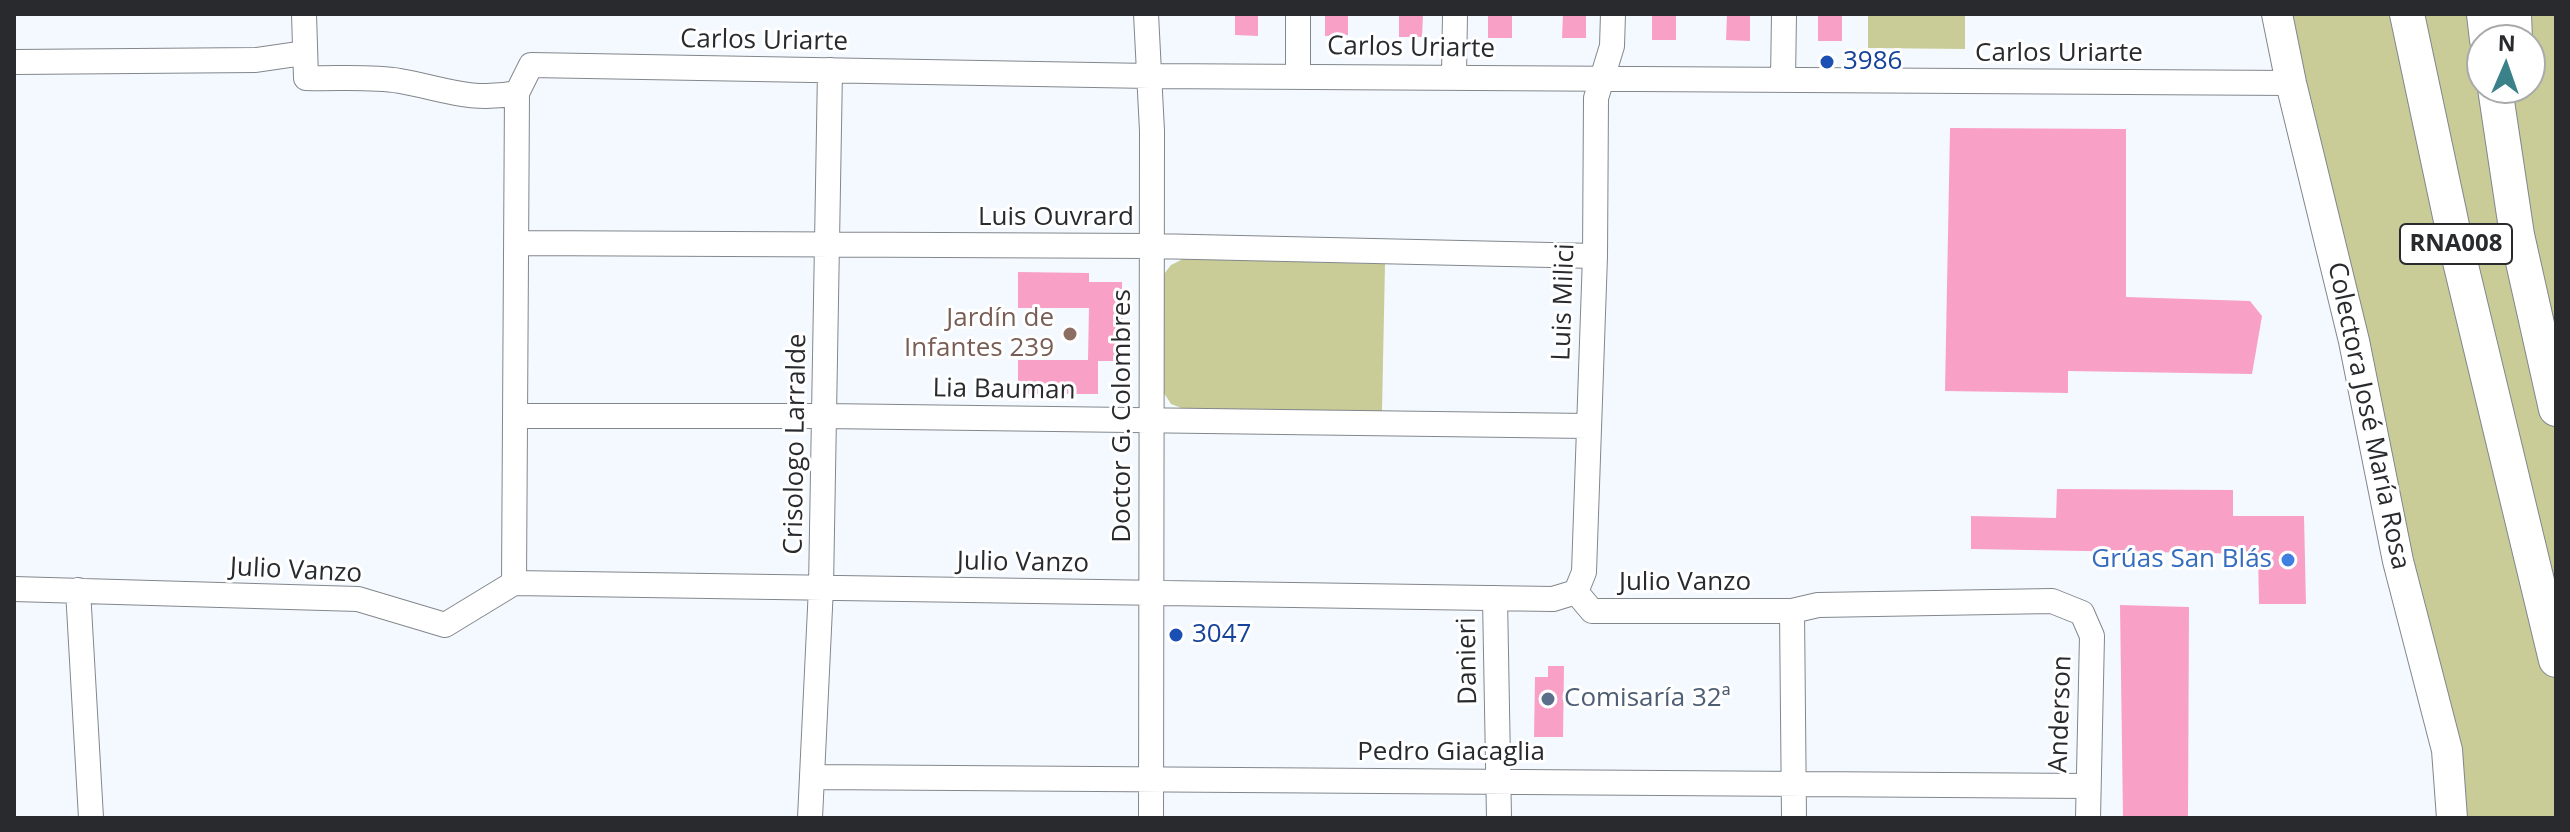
<!DOCTYPE html>
<meta charset="utf-8">
<style>
body{margin:0}
#map{position:relative;width:2570px;height:832px;overflow:hidden;background:#f4f9ff;font-family:"Open Sans",sans-serif}
canvas{display:block}
.frame{position:absolute;inset:0;border:16px solid #282a2d;pointer-events:none}
.north{position:absolute;left:2466px;top:24px;width:80px;height:80px;box-sizing:border-box;background:#fff;border:2px solid #a9aaab;border-radius:50%;rotate:2deg;font-size:22px;font-weight:700;line-height:32px;text-align:center;color:#282a2d}
.north::after{content:'';display:block;margin:auto;width:28px;height:36px;background:#3a818a;clip-path:polygon(50% 0,100% 100%,50% 72%,0 100%)}
</style>
<div id="map">
<canvas width="2570" height="832"></canvas>
<div class="frame"></div>
<div class="north">N</div>
</div>
<script>
const c = document.querySelector('canvas').getContext('2d');
c.lineJoin = 'round';
function fillPath(path, color) {
  c.fillStyle = color;
  c.fill(path, 'evenodd');
}
function stroke(path, color, width, dash) {
  c.strokeStyle = color;
  c.lineWidth = width;
  c.lineCap = dash ? 'butt' : 'round';
  c.setLineDash(dash || []);
  c.stroke(path);
}
function drawText(font, color, halo, rows, align = 'center') {
  c.font = font + ' "Open Sans",sans-serif';
  c.lineWidth = 6;
  c.setLineDash([]);
  c.textBaseline = 'middle';
  c.strokeStyle = halo;
  c.fillStyle = color;
  for (const [text, x, y, turn = 0] of rows) {
    c.save();
    c.translate(x, y);
    c.rotate((+turn || 0) * Math.PI / 180);
    c.textAlign = isNaN(turn) ? turn : align;
    if (halo) c.strokeText(text, 0, 0);
    c.fillText(text, 0, 0);
    c.restore();
  }
}
fillPath(new Path2D(`
 M 1868,14 L 1965,14 L 1965,49 L 1868,48 Z
 M 2277,14 L 2556,14 L 2556,818 L 2452,818 ZM 2482,40 L 2530,40 L 2530,88 L 2482,88 Z
 M 1183,259 L 1385,264 L 1382,411 L 1184,409 L 1171,404 L 1162,390 L 1164,274 L 1171,265 Z`), '#c9cc97');
fillPath(new Path2D(`
 M 1235,14 L 1258,14 L 1258,36 L 1235,35 Z
 M 1325,14 L 1348,14 L 1348,35 L 1325,36 Z
 M 1399,14 L 1423,14 L 1422,37 L 1399,37 Z
 M 1488,14 L 1512,14 L 1512,38 L 1488,38 Z
 M 1563,14 L 1586,14 L 1586,38 L 1562,38 Z
 M 1652,14 L 1676,14 L 1676,40 L 1652,40 Z
 M 1727,14 L 1750,14 L 1750,41 L 1726,40 Z
 M 1818,14 L 1842,14 L 1842,41 L 1818,41 Z
 M 1950,128 L 2126,129 L 2126,297 L 2250,301 L 2262,316 L 2252,374 L 2068,371 L 2068,393 L 1945,391 Z
 M 1018,272 L 1089,273 L 1089,282 L 1122,282 L 1121,361 L 1098,361 L 1098,394 L 1018,394 L 1018,360 L 1088,360 L 1089,308 L 1018,308 Z
 M 2057,489 L 2233,490 L 2233,516 L 2304,516 L 2306,604 L 2259,604 L 2258,554 L 1971,549 L 1971,516 L 2056,518 Z
 M 2120,605 L 2189,607 L 2188,818 L 2123,818 Z
 M 1548,666 L 1564,666 L 1563,737 L 1534,737 L 1535,677 L 1548,677 Z`), '#f9a0c7');
const minor = new Path2D(`
 M 304,14 L 306,78 C 337,79 370,76 400,81 C 445,89 470,102 517,93
 M 1146,14 L 1152,131 L 1151,818
 M 1298,14 L 1298,75
 M 14,62 L 256,60 L 304,53
 M 1454,77 L 1455,14
 M 1783,80 L 1784,14
 M 517,243 L 1152,246 L 1595,256
 M 516,416 L 824,416 L 1588,426
 M 514,583 L 517,93 L 531,65 L 1150,76 L 2291,83
 M 14,589 L 358,599 L 445,625 L 514,583 L 1553,599 L 1576,592
 M 78,590 L 91,818
 M 1576,592 L 1592,611 L 1792,611 L 1818,605 L 2052,601 L 2082,613 L 2092,636 L 2088,818
 M 1576,592 L 1584,572 L 1595,256 L 1596,98 L 1612,46 L 1613,14
 M 1495,598 L 1499,818
 M 1792,611 L 1794,818
 M 814,777 L 2087,786
 M 810,818 L 821,587 L 830,70`);
const major = new Path2D(`
 M 2277,14 L 2291,83 L 2354,341 L 2398,561 L 2447,750 L 2452,818`);
const highway = new Path2D(`
 M 2407,14 L 2457,249 L 2556,660
 M 2484,14 L 2487,40
 M 2514,14 L 2515,40
 M 2495,88 L 2517,235 L 2556,409`);
stroke(minor, '#82878c', 26);
stroke(major, '#82878c', 32);
stroke(highway, '#82878c', 36);
stroke(minor, '#fff', 24);
stroke(major, '#fff', 30);
stroke(highway, '#fff', 34);
for (const [x, y, r, color] of [
 [1827,62,8,"#1a4fb4"],
 [1070,334,8,"#8d6e63"],
 [2288,560,8,"#3f7fe0"],
 [1176,635,8,"#1a4fb4"],
 [1548,699,8,"#5c6f8a"]
]) {
  const dot = new Path2D();
  dot.arc(x, y, r, 0, 2 * Math.PI);
  c.fillStyle = color;
  c.fill(dot);
  stroke(dot, '#fff', 3);
}
for (const [x, y, w] of [
 [2456,244,112]
]) {
  const box = new Path2D();
  box.roundRect(x - w / 2, y - 20, w, 40, 6);
  c.fillStyle = '#fff';
  c.fill(box);
  stroke(box, '#282a2d', 2);
}
drawText('bold 24px', '#282a2d', null, [
 ["RNA008",2456,244]
]);
drawText('26px', '#282a2d', '#fff', [
 ["Carlos Uriarte",764,41,1],
 ["Carlos Uriarte",1411,48,1],
 ["Carlos Uriarte",2059,54],
 ["Luis Ouvrard",1056,218],
 ["Luis Milici",1564,302,-88],
 ["Lia Bauman",1004,390,1],
 ["Doctor G. Colombres",1123,416,-90],
 ["Colectora José María Rosa",2368,416,78],
 ["Crisologo Larralde",796,444,-89],
 ["Julio Vanzo",1023,563,1],
 ["Julio Vanzo",296,571,3],
 ["Julio Vanzo",1685,583],
 ["Danieri",1468,661,-91],
 ["Anderson",2061,714,-88],
 ["Pedro Giacaglia",1451,753]
]);
drawText('26px', '#164399', '#fff', [
 ["3986",1843,62],
 ["3047",1192,635]
], 'left');
drawText('26px', '#785e54', '#fff', [
 ["Jardín de",1054,319],
 ["Infantes 239",1054,349]
], 'right');
drawText('26px', '#366cbe', '#fff', [
 ["Grúas San Blás",2272,560]
], 'right');
drawText('26px', '#4e5e75', '#fff', [
 ["Comisaría 32ª",1564,699]
], 'left');
</script>
